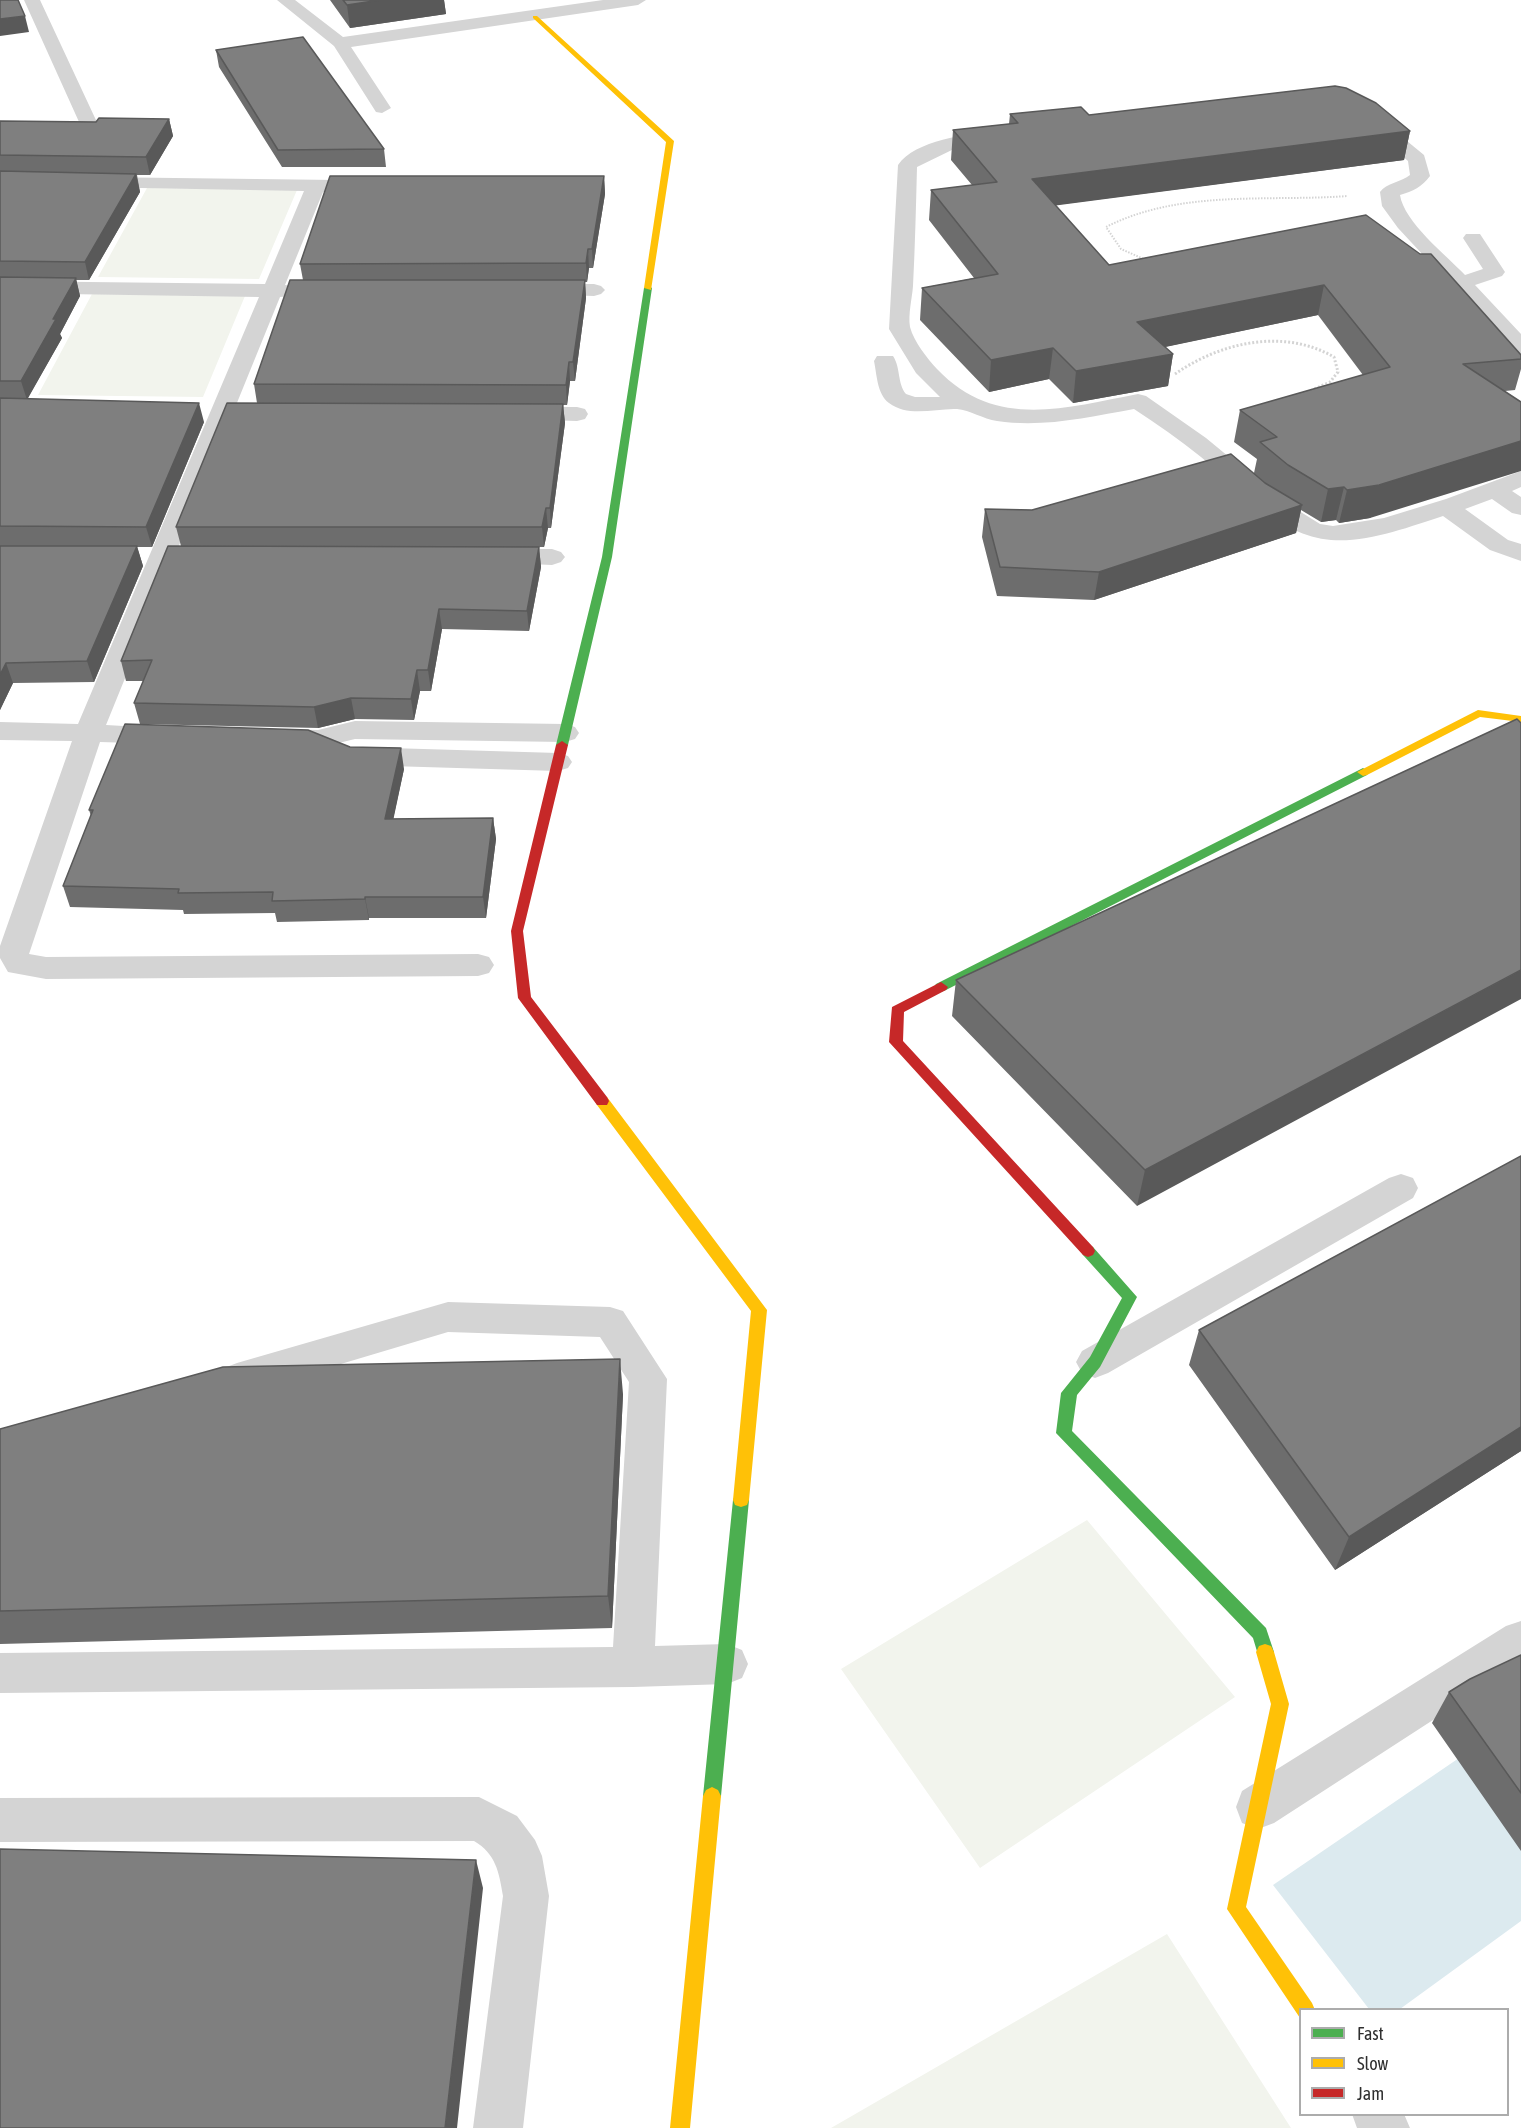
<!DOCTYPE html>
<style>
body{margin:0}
#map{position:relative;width:1521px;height:2128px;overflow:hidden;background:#fff;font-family:"Asap Condensed",sans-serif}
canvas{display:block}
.legend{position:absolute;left:1299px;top:2008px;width:210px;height:108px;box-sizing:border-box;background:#fff;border:2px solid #acacac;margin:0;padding:8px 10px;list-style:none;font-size:18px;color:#2f2f2f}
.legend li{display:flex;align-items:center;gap:12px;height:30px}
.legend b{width:30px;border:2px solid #acacac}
</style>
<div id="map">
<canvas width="1521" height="2128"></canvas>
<ul class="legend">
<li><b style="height:8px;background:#4caf50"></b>Fast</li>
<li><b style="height:8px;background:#ffc107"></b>Slow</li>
<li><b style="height:8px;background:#c62828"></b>Jam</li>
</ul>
</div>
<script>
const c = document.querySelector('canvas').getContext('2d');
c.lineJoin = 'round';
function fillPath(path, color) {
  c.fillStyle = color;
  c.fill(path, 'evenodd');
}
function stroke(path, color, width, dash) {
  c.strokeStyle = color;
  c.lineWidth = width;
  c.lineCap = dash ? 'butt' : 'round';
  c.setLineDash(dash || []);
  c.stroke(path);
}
fillPath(new Path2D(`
 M 147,188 L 297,190 L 259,279 L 98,277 Z
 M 92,294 L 245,296 L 203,397 L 38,395 Z
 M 1087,1520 L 1235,1697 L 980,1868 L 841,1669 Z
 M 1167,1934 L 1291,2128 L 831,2128 Z`), '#f2f4ed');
fillPath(new Path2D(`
 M 1459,1758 L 1521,1831 L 1521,1921 L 1400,2009 L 1369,2009 L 1273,1885 Z`), '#dceaef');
stroke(new Path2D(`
 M 1146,260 L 1121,249 L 1106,227 C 1181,189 1267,202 1348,196`), '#d4d4d4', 2, [1.5, 1.5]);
stroke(new Path2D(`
 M 1175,374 C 1221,342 1284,328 1334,357 L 1338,372 L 1330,382 L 1312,390`), '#d4d4d4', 3, [2, 2]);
fillPath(new Path2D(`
 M 24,0 L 40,0 L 102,133 L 100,137 L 86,137 L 84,133 Z
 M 277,0 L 295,0 L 343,37 L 603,0 L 646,0 L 638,5 L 351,47 L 391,108 L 382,113 L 376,112 L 334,46 Z
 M 1372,116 L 1379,118 L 1424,155 L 1430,176 C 1422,187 1413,191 1400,195 C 1404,222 1446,255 1465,275 L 1483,269 L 1463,238 L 1466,234 L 1480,234 L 1505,272 L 1502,276 L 1475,285 L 1521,334 L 1521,354 L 1513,352 L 1398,228 L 1382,206 L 1380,192 C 1386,183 1402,182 1410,175 L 1408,161 L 1363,122 Z
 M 995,131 L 1004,137 L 1002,141 L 956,148 L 917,167 C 916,207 915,246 913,286 C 912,299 908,314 910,327 C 914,342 927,358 937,369 C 995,430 1064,408 1138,394 L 1146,396 L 1206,438 L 1280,499 L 1320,524 L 1333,526 L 1384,518 L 1446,499 L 1521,471 L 1521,487 L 1512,491 L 1521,497 L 1521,515 L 1512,513 L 1492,499 L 1465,509 L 1508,540 L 1521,544 L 1521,561 L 1490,550 L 1443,516 C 1409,527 1367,543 1331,540 C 1278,536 1240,489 1201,457 C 1180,440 1157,424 1134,409 C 1089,417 1043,428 997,421 C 983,419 970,410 957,409 C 936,408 909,418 889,403 C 877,394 877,375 874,361 L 877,356 L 893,356 C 901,368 897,383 906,394 L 915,397 L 940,397 L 916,373 L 889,329 L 898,165 C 915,140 968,134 995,131 Z
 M 94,177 L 336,180 L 346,186 L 343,190 L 323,192 L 285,285 L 299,287 L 303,291 L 299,295 L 280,297 L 106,725 L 176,729 L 180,735 L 176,741 L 166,744 L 100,742 L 29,954 L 46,957 L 478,954 L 489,957 L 494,965 L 489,973 L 478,976 L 46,979 L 8,972 L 0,958 L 0,946 L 72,741 L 0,740 L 0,722 L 78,724 L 259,297 L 0,293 L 0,281 L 265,284 L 304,191 L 87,187 L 84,183 L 87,179 Z
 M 542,284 L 594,284 L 601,286 L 605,290 L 601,294 L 594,296 L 535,294 L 531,290 L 535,286 Z
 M 519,407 L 577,407 L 585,409 L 588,414 L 585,419 L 577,421 L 511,419 L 508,414 L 511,409 Z
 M 494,549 L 552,549 L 561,552 L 565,557 L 561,562 L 552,565 L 485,562 L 481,557 L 485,552 Z
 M 355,721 L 565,724 L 575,727 L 579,733 L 575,739 L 565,742 L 355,739 L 318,748 L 271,744 L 267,738 L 271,732 L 281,729 L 318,730 Z
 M 356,747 L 558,753 L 568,756 L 572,762 L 568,768 L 558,771 L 356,765 L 346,762 L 342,756 L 346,750 Z
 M 1401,1174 L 1413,1178 L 1418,1188 L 1413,1198 L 1108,1373 L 1095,1378 L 1082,1373 L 1076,1362 L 1082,1351 L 1389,1178 Z
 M 448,1302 L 610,1307 L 623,1311 L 667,1379 L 655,1646 L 727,1644 L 742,1650 L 748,1664 L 742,1678 L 727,1684 L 633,1687 L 0,1693 L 0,1653 L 613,1647 L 629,1382 L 600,1337 L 448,1332 L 237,1395 L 224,1390 L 218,1379 L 224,1368 L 237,1363 Z
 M 1521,1621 L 1521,1663 L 1274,1823 L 1258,1829 L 1242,1823 L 1236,1807 L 1242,1791 L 1506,1626 Z
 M 479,1797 L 517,1816 L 535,1840 L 542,1856 L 549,1896 L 523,2128 L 473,2128 L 503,1896 C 499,1872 496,1854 474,1841 L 0,1842 L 0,1798 Z
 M 1352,2114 L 1404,2114 L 1410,2128 L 1357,2128 Z`), '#d4d4d4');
fillPath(new Path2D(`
 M 648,285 L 652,288 L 612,557 L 568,745 L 562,749 L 556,745 L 602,557 L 644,288 Z
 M 1363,768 L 1369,772 L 1367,775 L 946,990 L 941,992 L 934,987 L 936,984 Z
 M 1088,1245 L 1093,1247 L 1137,1297 L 1100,1367 L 1077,1395 L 1072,1431 L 1266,1628 L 1274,1652 L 1271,1658 L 1265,1660 L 1259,1658 L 1253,1638 L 1056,1433 L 1061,1393 L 1090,1357 L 1122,1298 L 1083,1255 L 1081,1251 L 1083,1247 Z
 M 741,1493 L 747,1495 L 749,1500 L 721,1796 L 718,1802 L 712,1805 L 706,1802 L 703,1796 L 733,1500 L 735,1495 Z`), '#4caf50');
fillPath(new Path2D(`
 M 533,16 L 537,16 L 674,141 L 651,290 L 644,288 L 666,142 L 533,18 Z
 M 1478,710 L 1521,716 L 1521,722 L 1480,717 L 1367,775 L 1363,776 L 1357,772 Z
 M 602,1096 L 607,1097 L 767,1310 L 749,1500 L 747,1505 L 741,1507 L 735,1505 L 733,1500 L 751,1311 L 597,1105 L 595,1101 L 597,1097 Z
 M 1265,1644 L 1271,1646 L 1274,1652 L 1289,1704 L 1246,1907 L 1312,2003 L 1315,2010 L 1300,2010 L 1300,2018 L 1227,1909 L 1271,1704 L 1256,1652 L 1259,1646 Z
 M 712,1787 L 718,1790 L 721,1796 L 690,2128 L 670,2128 L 703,1796 L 706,1790 Z`), '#ffc107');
fillPath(new Path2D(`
 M 562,741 L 568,745 L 523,931 L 531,997 L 607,1097 L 609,1101 L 607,1105 L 597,1105 L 518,998 L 511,931 L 556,745 Z
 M 941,982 L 948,987 L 946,990 L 904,1012 L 903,1041 L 1093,1247 L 1095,1251 L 1093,1255 L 1088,1257 L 1083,1255 L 889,1042 L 892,1007 Z`), '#c62828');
fillPath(new Path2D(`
 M 330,0 L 444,0 L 446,14 L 350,28 Z
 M 216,50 L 384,149 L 386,167 L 282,167 L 219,67 Z
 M 1010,114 L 1089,115 L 1410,131 L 1404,160 L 1055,205 L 1109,265 L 1366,215 L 1521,355 L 1521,369 L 1515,390 L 1505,391 L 1370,518 L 1339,523 L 1336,520 L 1321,522 L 1301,510 L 1296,533 L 1094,600 L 997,596 L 982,537 L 985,509 L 1032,510 L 1254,473 L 1257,459 L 1234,442 L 1240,410 L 1363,375 L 1318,315 L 1164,347 L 1173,354 L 1168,386 L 1073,403 L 1049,379 L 989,392 L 920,320 L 922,288 L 974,278 L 929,220 L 931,190 L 972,185 L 951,160 L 953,130 L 1009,124 Z
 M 169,119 L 173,136 L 150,175 L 137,175 L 140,192 L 89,280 L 76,280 L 80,296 L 60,334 L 62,338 L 27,399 L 204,422 L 152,547 L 137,547 L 143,566 L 94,682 L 13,683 L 0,710 L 0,121 L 96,122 Z
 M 604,176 L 605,194 L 593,268 L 589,268 L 587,282 L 585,282 L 586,298 L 575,381 L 570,381 L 567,405 L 563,405 L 565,423 L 551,528 L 548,528 L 544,547 L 408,547 L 539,547 L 541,567 L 529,631 L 442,629 L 431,691 L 420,691 L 414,720 L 355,719 L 318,728 L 140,724 L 134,703 L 144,681 L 126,681 L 121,661 L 181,546 L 176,527 L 257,403 L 254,384 L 303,280 L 300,264 Z
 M 1517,719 L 1137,1206 L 952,1016 L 956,980 Z
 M 404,769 L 393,819 L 493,818 L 496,839 L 486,918 L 369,918 L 369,920 L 277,922 L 275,913 L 184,914 L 183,910 L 70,907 L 63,886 L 91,816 L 89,810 Z
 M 1521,1156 L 1521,1451 L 1335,1570 L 1189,1365 L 1199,1330 Z
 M 623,1394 L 612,1628 L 0,1644 L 0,1429 Z
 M 1521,1655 L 1521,1851 L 1432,1723 L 1449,1692 Z`), '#6d6d6d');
fillPath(new Path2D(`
 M 380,0 L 444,0 L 446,14 L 350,28 L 347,5 Z
 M 25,16 L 29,32 L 0,36 L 0,19 Z
 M 169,119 L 173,136 L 150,175 L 146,157 Z
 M 1410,131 L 1404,160 L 1029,209 L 1032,179 Z
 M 136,174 L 140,192 L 89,280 L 85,262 Z
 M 604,176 L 605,194 L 593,268 L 592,249 Z
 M 588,249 L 589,268 L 587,282 L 586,263 Z
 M 76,278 L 80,296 L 60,334 L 62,338 L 27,400 L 21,381 L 53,319 Z
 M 585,280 L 586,298 L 575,381 L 573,362 Z
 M 1324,285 L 1318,315 L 1132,354 L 1137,322 Z
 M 1053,348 L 1049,379 L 989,392 L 991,360 Z
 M 1173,354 L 1168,386 L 1073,403 L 1076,371 Z
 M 569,362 L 570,381 L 567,405 L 566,385 Z
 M 199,403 L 204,422 L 152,547 L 146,527 Z
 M 563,404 L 565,423 L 551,528 L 550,508 Z
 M 1521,441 L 1521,471 L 1370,518 L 1339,523 L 1347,490 Z
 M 1344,487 L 1336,520 L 1321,522 L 1328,489 Z
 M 1302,505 L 1296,533 L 1094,600 L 1099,572 Z
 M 546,508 L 548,528 L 544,547 L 542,527 Z
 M 137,546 L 143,566 L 94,682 L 87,661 Z
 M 539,547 L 541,567 L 529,631 L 527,611 Z
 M 439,609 L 442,629 L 431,691 L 428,670 Z
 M 6,663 L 13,683 L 0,710 L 0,675 Z
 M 417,670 L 420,691 L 414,720 L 411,699 Z
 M 351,698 L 355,719 L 318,728 L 314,707 Z
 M 401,748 L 404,769 L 389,840 L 385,819 Z
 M 493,818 L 496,839 L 486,918 L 483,897 Z
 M 365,897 L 369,918 L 369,920 L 365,899 Z
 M 1521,970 L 1521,999 L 1137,1206 L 1145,1170 Z
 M 620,1359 L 623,1394 L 612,1628 L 608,1596 Z
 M 1521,1427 L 1521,1451 L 1335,1570 L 1349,1537 Z
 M 476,1860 L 483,1888 L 457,2128 L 445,2128 Z`), '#595959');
const building = new Path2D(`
 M 0,0 L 18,0 L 25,16 L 0,19 Z
 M 343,0 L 380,0 L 347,5 Z
 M 303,37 L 384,149 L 278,150 L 216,50 Z
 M 1335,86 L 1346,88 L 1376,103 L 1410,131 L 1032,179 L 1109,265 L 1366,215 L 1420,254 L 1431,254 L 1521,355 L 1521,359 L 1463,364 L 1521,402 L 1521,441 L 1379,485 L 1347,490 L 1344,487 L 1328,489 L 1288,465 L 1260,442 L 1277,437 L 1240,410 L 1390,367 L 1324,285 L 1137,322 L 1173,354 L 1076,371 L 1053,348 L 991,360 L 922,288 L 998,274 L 931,190 L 997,182 L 953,130 L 1018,123 L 1010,114 L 1081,107 L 1089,115 Z
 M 99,118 L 169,119 L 146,157 L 0,155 L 0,121 L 96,122 Z
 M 0,171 L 136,174 L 85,262 L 0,261 Z
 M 330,176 L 604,176 L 592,249 L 588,249 L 586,263 L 300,264 Z
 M 0,277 L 76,278 L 53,319 L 56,319 L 21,381 L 0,381 Z
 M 290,280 L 585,280 L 573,362 L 569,362 L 566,385 L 254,384 Z
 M 0,398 L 199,403 L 146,527 L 0,526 Z
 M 227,403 L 563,404 L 550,508 L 546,508 L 542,527 L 176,527 Z
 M 1231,454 L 1265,483 L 1302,505 L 1099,572 L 1000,567 L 985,509 L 1032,510 Z
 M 0,546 L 137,546 L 87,661 L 6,663 L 0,675 Z
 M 168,546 L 539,547 L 527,611 L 439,609 L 428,670 L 417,670 L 411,699 L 351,698 L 314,707 L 134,703 L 152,660 L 121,661 Z
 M 1517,719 L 1521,723 L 1521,970 L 1145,1170 L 956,980 Z
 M 125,724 L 308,730 L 350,747 L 401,748 L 385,819 L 493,818 L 483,897 L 365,897 L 365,899 L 272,901 L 273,892 L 178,893 L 179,889 L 63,886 L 93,810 L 89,810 Z
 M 1521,1156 L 1521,1427 L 1349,1537 L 1199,1330 Z
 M 620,1359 L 608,1596 L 0,1611 L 0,1429 L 223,1367 Z
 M 1521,1655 L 1521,1793 L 1449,1692 L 1470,1679 Z
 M 0,1849 L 476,1860 L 445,2128 L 0,2128 Z`);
fillPath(building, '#7f7f7f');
stroke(building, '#595959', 1.5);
</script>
